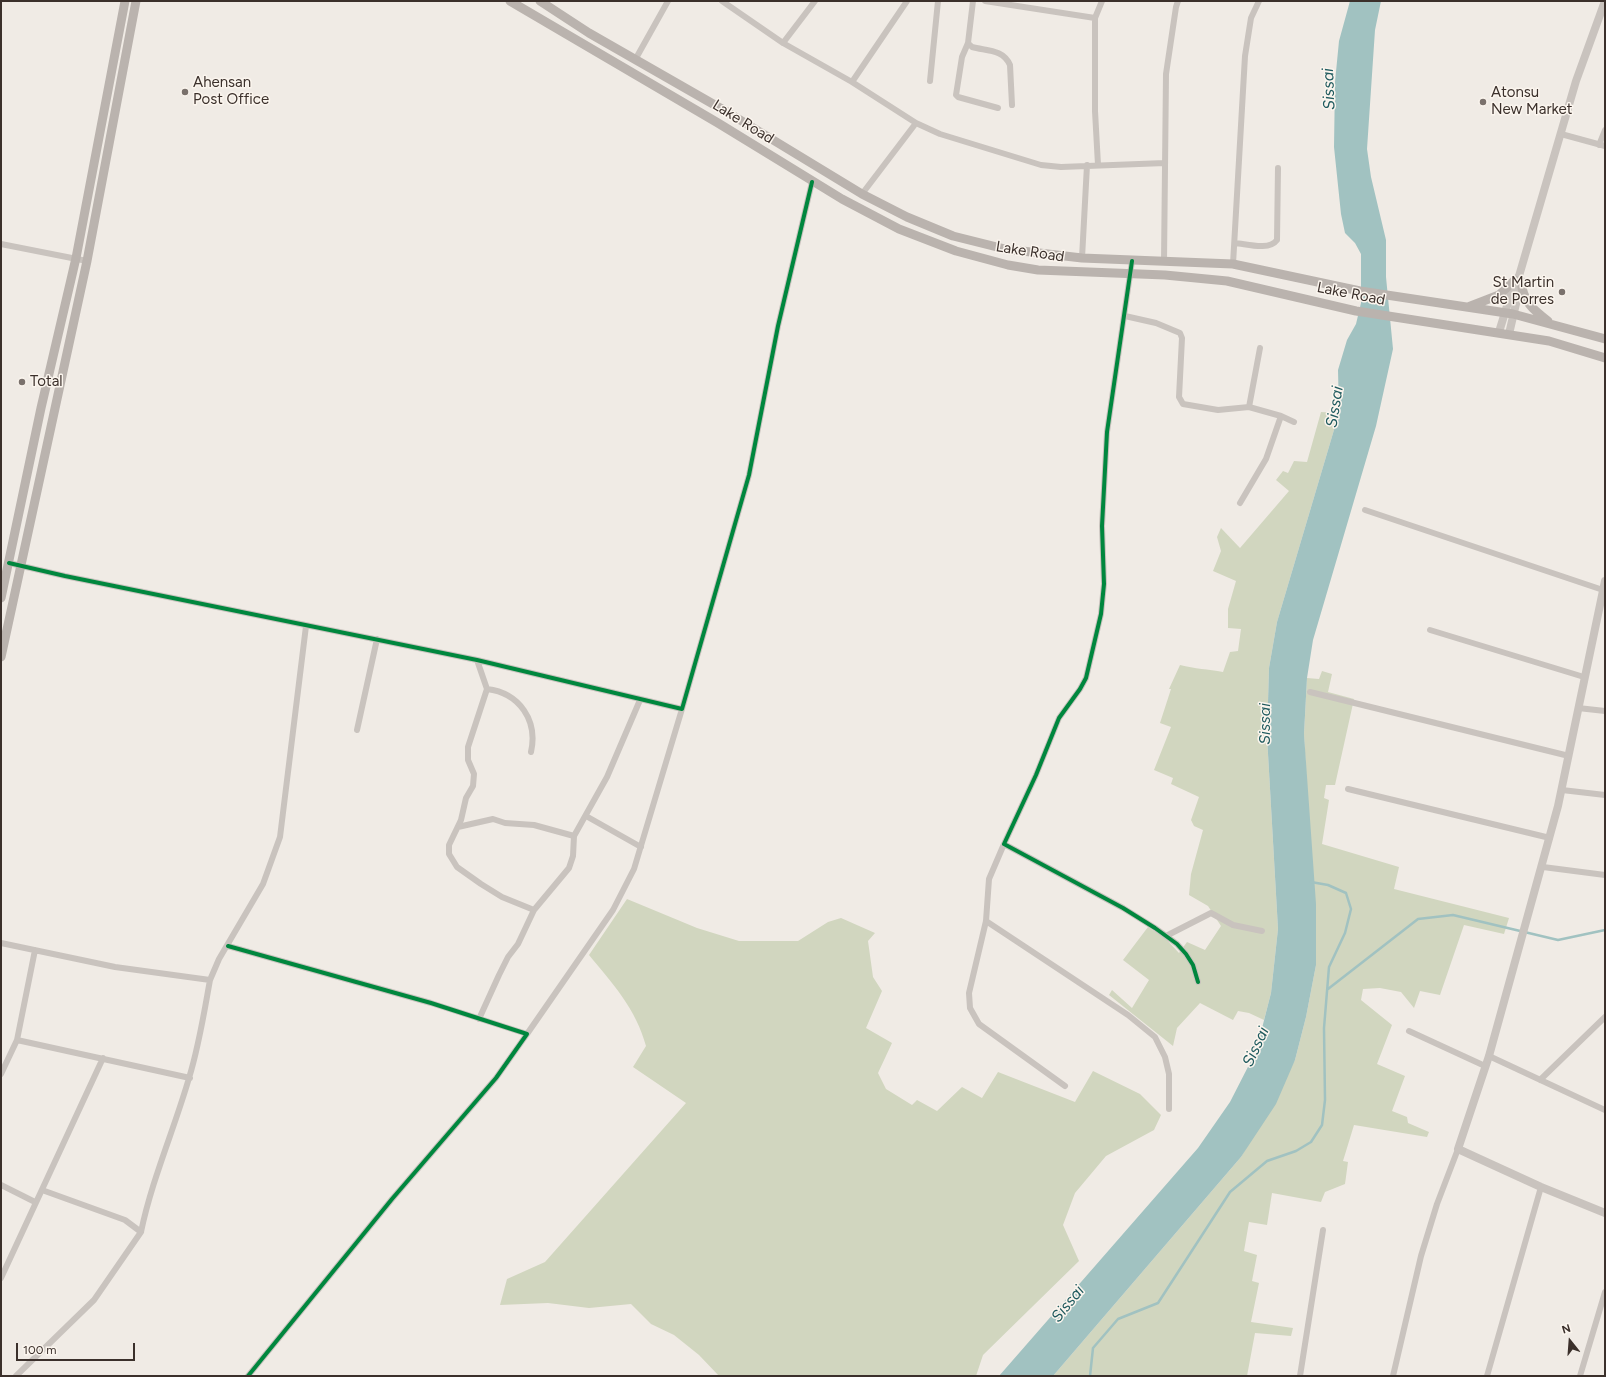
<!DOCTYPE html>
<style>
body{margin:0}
#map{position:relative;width:1606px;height:1377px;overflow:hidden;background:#f0ebe5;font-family:Figtree,sans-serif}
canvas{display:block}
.frame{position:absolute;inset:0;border:2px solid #3b302b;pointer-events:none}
.north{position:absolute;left:1550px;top:1321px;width:40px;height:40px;-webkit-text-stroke:3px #fbf5ee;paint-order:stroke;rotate:343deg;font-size:11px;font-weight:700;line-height:16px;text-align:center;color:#3b302b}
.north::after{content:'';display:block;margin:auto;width:14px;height:18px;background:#3b302b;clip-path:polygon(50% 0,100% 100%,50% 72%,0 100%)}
.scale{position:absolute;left:16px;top:1343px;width:119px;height:18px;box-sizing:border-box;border:2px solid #3b302b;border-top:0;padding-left:5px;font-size:12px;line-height:14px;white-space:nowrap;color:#3b302b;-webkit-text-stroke:3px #fbf5ee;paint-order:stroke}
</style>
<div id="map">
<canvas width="1606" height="1377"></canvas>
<div class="frame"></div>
<div class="north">N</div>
<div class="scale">100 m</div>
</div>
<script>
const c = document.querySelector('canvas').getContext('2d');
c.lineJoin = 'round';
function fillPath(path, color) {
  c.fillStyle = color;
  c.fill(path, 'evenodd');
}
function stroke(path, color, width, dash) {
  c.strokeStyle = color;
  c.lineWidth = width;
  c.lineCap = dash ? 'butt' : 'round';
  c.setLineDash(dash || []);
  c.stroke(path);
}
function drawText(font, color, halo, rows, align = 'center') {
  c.font = font + ' Figtree,sans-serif';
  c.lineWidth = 3;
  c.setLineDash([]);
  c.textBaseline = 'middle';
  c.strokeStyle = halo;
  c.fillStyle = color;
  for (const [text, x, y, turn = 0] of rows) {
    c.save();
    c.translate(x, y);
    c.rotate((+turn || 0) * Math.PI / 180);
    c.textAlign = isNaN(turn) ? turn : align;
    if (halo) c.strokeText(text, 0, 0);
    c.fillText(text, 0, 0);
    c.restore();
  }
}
fillPath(new Path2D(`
 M 1321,412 L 1339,413 L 1277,622 L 1269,668 L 1267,736 L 1278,929 L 1271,993 L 1264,1020 L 1249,1013 L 1238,1011 L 1233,1020 L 1200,1003 L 1177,1028 L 1173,1046 L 1109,995 L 1112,990 L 1132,1008 L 1149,980 L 1123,960 L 1148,927 L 1166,939 L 1179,953 L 1187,942 L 1205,950 L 1221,926 L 1208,906 L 1189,895 L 1191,874 L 1203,830 L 1194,826 L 1191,820 L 1199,797 L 1171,784 L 1173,778 L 1154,770 L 1171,727 L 1160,723 L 1171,689 L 1169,689 L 1180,665 C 1195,669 1208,669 1223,672 L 1230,652 L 1238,651 L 1241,629 L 1228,628 L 1228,609 L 1236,581 L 1213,571 L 1221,551 L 1217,537 L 1221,528 L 1240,548 L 1289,491 L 1276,480 L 1283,471 L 1288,473 L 1294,461 L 1307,462 Z
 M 1322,671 L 1332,674 L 1328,692 L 1354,699 L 1335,785 L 1326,785 L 1324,798 L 1329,800 L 1322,844 L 1399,867 L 1394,889 L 1509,918 L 1504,934 L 1464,925 L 1440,995 L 1420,991 L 1414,1008 L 1401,992 L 1380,988 L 1363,989 L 1361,1000 L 1392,1025 L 1377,1064 L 1405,1076 L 1392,1111 L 1407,1117 L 1408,1123 L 1429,1132 L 1427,1137 L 1354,1125 L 1343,1161 L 1348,1162 L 1345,1184 L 1325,1192 L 1321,1202 L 1272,1193 L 1267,1225 L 1249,1222 L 1244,1251 L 1257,1255 L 1252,1281 L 1259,1283 L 1251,1322 L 1293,1328 L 1291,1336 L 1255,1333 L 1247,1376 L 1053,1376 L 1241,1157 L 1295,1060 L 1306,1017 L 1316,965 L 1304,734 L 1307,678 L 1319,679 Z
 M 627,899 L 697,928 L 739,941 L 798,941 L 828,922 L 841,918 L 875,933 L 868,941 L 873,977 L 882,991 L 866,1028 L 892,1043 L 878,1073 L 886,1089 L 912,1105 L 917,1100 L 937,1111 L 962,1087 L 982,1098 L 998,1072 L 1075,1102 L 1093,1071 L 1140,1094 L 1161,1115 L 1154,1130 L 1106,1156 L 1075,1193 L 1063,1225 L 1079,1261 L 983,1355 L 976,1376 L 719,1376 L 699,1355 L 674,1335 L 651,1324 L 631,1304 L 589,1308 L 548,1303 L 500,1305 L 507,1279 L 545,1262 L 686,1103 L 633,1067 L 646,1046 C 636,1009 613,984 589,955 Z`), '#d1d6bf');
fillPath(new Path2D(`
 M 1350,1 L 1381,1 L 1375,30 L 1367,149 L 1371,177 L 1386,240 L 1386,277 L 1393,349 L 1376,426 L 1313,640 L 1307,678 L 1304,734 L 1316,904 L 1316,965 L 1306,1017 L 1295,1060 L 1276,1104 L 1241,1157 L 1053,1376 L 999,1376 L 1198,1148 L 1230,1102 L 1252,1059 L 1260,1036 L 1271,993 L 1278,929 L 1267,736 L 1269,668 L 1277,622 L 1339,413 L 1338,370 L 1347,340 L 1356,324 L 1361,303 L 1361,254 L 1355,243 L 1345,233 L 1341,214 L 1334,147 L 1335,82 L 1339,41 Z`), '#a1c2c1');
stroke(new Path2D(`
 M 1328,989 L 1418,919 L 1453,915 L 1558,940 L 1605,930
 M 1090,1376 L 1093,1348 L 1118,1319 L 1158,1303 L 1230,1192 L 1267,1161 L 1296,1151 L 1311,1142 L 1322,1125 L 1325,1100 L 1324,1028 L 1329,967 L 1345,933 L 1351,909 L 1346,893 L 1328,885 L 1311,882`), '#a1c2c1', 2.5);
stroke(new Path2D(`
 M 722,1 L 783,43 L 852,82 L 916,123 L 940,134 L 1041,165 L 1061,167 L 1165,163
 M 973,1 L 968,43 L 972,47 C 987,51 1003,49 1010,65 L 1012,105
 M 985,1 L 1095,18 L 1095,111 L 1098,165
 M 1095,18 L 1102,1
 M 783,43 L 815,1
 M 968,43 L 962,57 L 956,95 L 958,97 L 998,108
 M 635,60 L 668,1
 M 930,81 L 938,1
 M 852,82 L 907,1
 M 1561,134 L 1605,146
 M 1599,145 L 1605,130
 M 862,194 L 916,123
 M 1235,243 C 1247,244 1269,251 1277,240 L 1278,168
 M 1,244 L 87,261
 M 1082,258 L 1087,165
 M 1132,261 L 1107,432 L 1102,526 L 1104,584 L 1101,614 L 1086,678 L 1080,689 L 1059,718 L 1036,775 L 1004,844 L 1123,908 L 1155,928 L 1177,944 L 1186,954 L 1193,965 L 1198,982
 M 1164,262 L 1166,74 L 1176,7 L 1178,1
 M 1233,264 L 1245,56 L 1251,18 L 1259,1
 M 1125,316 L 1156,323 L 1180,333 L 1182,338 L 1179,397 L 1183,404 L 1218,410 L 1249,407 L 1260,348
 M 1249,407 L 1281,416 L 1294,422
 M 1240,503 L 1266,459 L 1281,416
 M 1365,510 L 1603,590
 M 9,563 L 65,576 L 477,660 L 682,709 L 749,475 L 778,326 L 812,182
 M 1430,630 L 1584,677
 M 477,660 L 487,689 L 468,747 L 468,760 L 474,774 L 473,786 L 466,798 L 461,820 L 449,845 L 449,854 L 457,867 L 481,884 L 502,897 L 534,910
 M 487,689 C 520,693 538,721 531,752
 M 1310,692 L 1569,756
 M 1578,708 L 1605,711
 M 357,730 L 377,639
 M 1348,789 L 1550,838
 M 1562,790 L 1605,795
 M 586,816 L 641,847
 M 458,827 L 493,819 L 505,823 L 534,825 L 574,836
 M 1004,844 L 989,879 L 986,921 L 969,993 L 970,1008 L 979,1024 L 1065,1086
 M 1543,867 L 1605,875
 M 986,921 L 1128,1015 L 1155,1037 L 1165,1057 L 1169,1074 L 1169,1109
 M 1166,936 L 1211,913 L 1233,925 L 1262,931
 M 1,943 L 115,967 L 210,980 L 219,959 L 263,884 L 280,837 L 306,626
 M 228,946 L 431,1003 L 527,1034 L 496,1078 L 392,1199 L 248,1376
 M 479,1019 L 499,975 L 508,957 L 518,944 L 534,910 L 569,868 L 573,856 L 574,836 L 607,777 L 640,700
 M 1409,1031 L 1485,1066
 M 527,1034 L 613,910 L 634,869 L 682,709
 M 17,1040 L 190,1078
 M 1489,1056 L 1605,1110
 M 1,1074 L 17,1040 L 35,950
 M 1540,1080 L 1605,1017
 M 1,1185 L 35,1202
 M 42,1190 L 125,1220 L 141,1232 C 152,1179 174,1130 189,1078 C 199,1046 204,1013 210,980
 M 1,1278 L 103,1058
 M 16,1376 L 94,1300 L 141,1232
 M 1300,1376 L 1323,1230
 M 1393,1376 L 1421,1256 L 1437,1204 L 1458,1149
 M 1487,1376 L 1541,1187
 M 1580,1376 L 1605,1292`), '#c9c3be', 6);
stroke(new Path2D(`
 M 1499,332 L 1515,280 L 1519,276 L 1576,81 L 1605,1
 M 1509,334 L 1521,282
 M 1605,581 L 1558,806 L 1489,1056 L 1458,1149 L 1541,1187 L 1605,1213`), '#c9c3be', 8);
stroke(new Path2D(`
 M 510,1 L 718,123 L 842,199 L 899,229 L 956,251 L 1008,265 L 1038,270 L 1165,275 L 1227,281 L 1356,311 L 1549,341 L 1605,358
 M 540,1 L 589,33 L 727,112 L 862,194 L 907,217 L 953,236 L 1005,249 L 1082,258 L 1233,264 L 1360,291 L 1513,314 L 1605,339
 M 1521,281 C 1523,301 1532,309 1548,321
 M 1468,307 L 1499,295 L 1515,280
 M 1,598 L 41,408 L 76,258 L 125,1
 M 1,657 L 87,261 L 136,1`), '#bab3ae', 9);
stroke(new Path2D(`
 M 1132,261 L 1107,432 L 1102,526 L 1104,584 L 1101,614 L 1086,678 L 1080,689 L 1059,718 L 1036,775 L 1004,844 L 1123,908 L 1155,928 L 1177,944 L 1186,954 L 1193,965 L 1198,982
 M 9,563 L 65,576 L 477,660 L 682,709 L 749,475 L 778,326 L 812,182
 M 228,946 L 431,1003 L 527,1034 L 496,1078 L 392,1199 L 248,1376`), '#00873e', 4);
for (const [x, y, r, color] of [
 [185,92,4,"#7a716c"],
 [1483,102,4,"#7a716c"],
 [1562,292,4,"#7a716c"],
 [22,382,4,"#7a716c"]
]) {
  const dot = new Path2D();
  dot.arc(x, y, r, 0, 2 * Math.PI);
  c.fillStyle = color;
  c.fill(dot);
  stroke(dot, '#fbf5ee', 1.5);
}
drawText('15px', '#3b302b', '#fbf5ee', [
 ["Ahensan",193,83],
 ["Post Office",193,100],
 ["Atonsu",1491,93],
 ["New Market",1491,110],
 ["St Martin",1554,283,"right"],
 ["de Porres",1554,300,"right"],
 ["Total",30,382]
], 'left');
drawText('15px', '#3b302b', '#fbf5ee', [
 ["Lake Road",743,122,32],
 ["Lake Road",1030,252,9],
 ["Lake Road",1351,294,11]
]);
drawText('italic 16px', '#1f5a5e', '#fbf5ee', [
 ["Sissai",1329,89,-92],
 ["Sissai",1335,407,-81],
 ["Sissai",1265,724,-90],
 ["Sissai",1256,1047,-65],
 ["Sissai",1068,1304,-51]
]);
</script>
